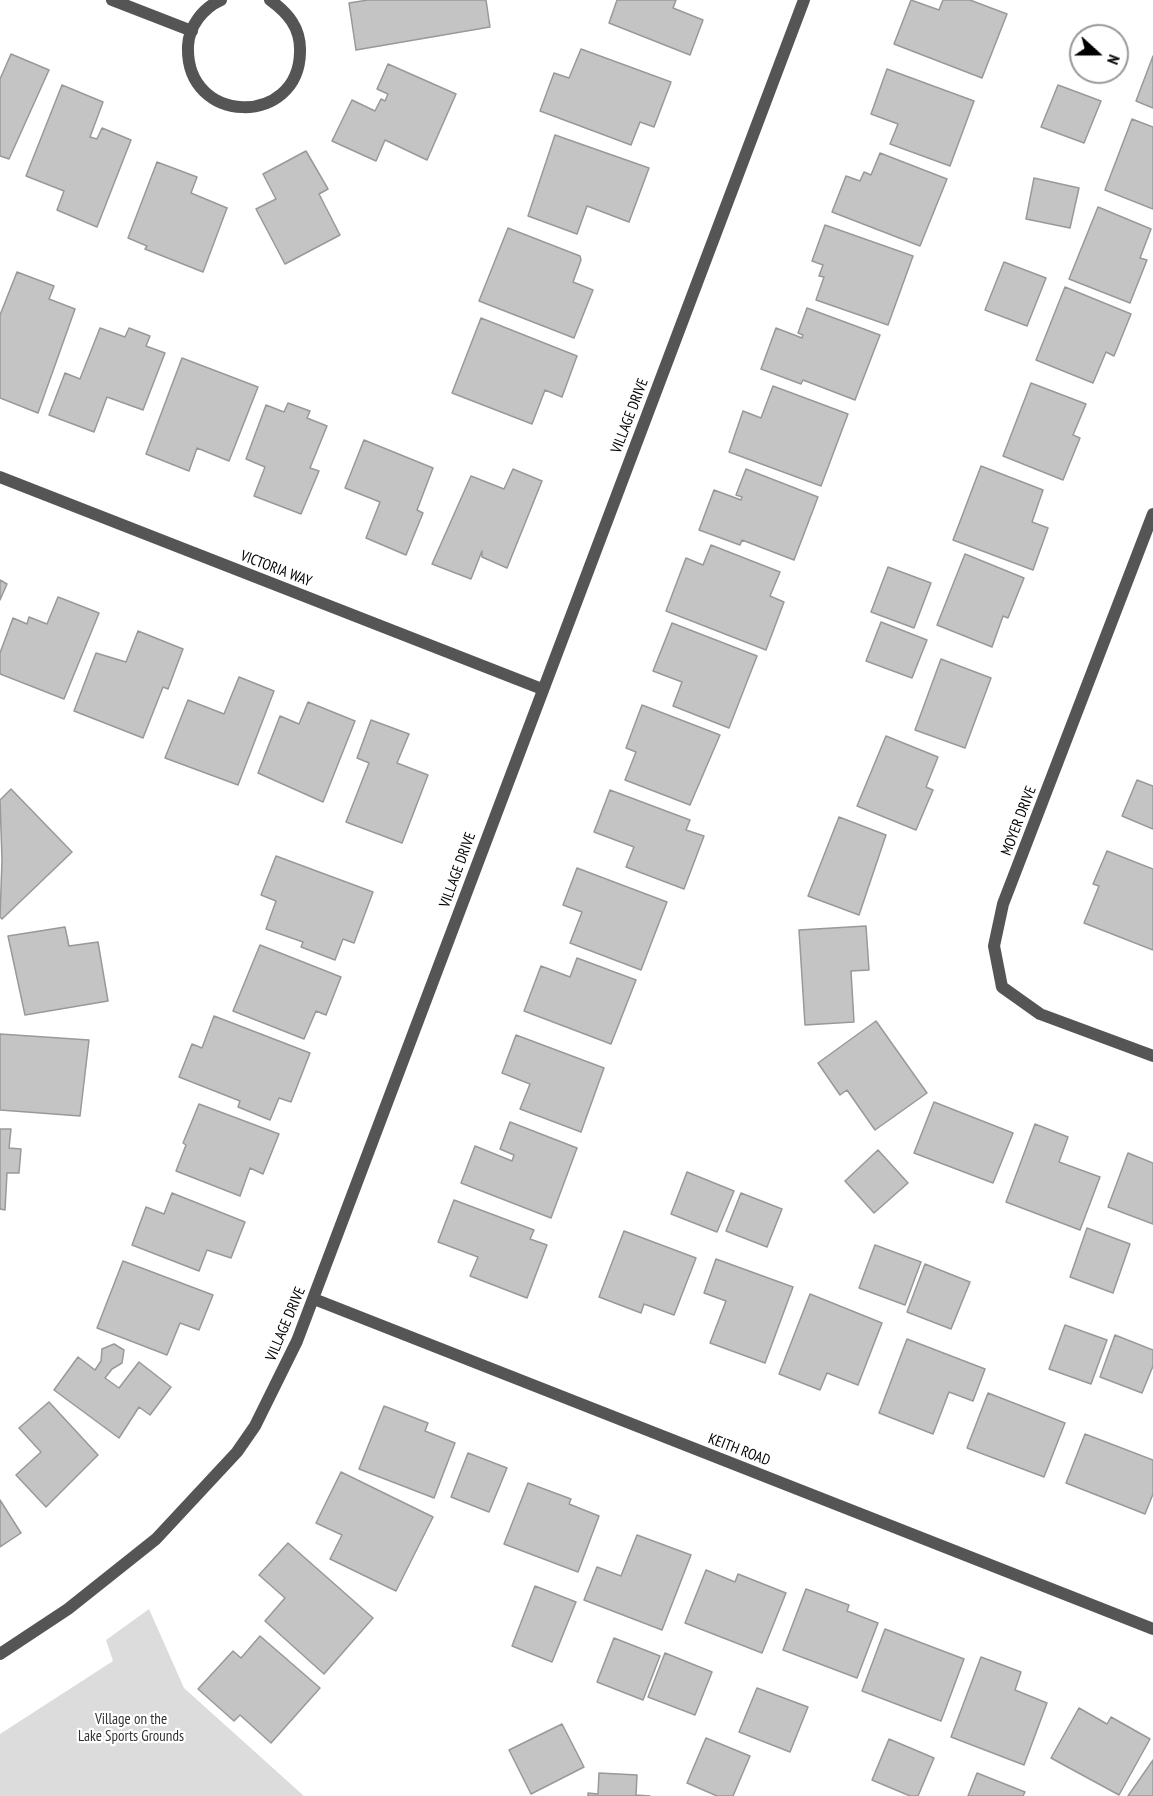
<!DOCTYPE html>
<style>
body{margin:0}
#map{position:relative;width:1153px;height:1796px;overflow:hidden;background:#fff;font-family:"PT Sans Narrow",sans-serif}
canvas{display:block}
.north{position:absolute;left:1069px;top:24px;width:60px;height:60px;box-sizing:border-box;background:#fff;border:2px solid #999;border-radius:50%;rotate:111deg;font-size:16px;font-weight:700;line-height:24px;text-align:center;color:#000}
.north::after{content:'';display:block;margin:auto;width:21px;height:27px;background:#000;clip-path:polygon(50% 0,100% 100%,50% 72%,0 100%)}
</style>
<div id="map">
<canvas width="1153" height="1796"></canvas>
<div class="north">N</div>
</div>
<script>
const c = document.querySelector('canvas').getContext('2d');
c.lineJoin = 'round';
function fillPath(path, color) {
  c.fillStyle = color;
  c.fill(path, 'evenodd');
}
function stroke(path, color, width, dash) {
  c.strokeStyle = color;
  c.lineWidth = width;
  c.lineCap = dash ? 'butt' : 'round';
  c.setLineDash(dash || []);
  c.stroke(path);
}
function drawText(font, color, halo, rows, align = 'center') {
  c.font = font + ' "PT Sans Narrow",sans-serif';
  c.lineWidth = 4.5;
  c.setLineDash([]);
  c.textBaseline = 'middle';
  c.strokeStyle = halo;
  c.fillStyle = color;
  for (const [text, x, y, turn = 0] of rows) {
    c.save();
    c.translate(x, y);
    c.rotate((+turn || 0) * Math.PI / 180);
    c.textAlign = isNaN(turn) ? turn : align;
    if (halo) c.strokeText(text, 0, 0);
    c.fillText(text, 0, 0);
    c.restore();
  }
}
fillPath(new Path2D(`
 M 149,1609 L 184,1688 L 304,1796 L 0,1796 L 0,1734 L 113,1661 L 106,1640 Z`), '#dcdcdc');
const building = new Path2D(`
 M 368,0 L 486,0 L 490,27 L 356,50 L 349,3 Z
 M 617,0 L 676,0 L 673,8 L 703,20 L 690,55 L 609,23 Z
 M 911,0 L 939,10 L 943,0 L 970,0 L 1007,14 L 982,78 L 894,44 Z
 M 581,49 L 671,82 L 654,127 L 640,122 L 631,145 L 540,111 L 554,73 L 569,78 Z
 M 11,54 L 49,70 L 9,159 L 0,156 L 0,79 Z
 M 1153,56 L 1153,108 L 1136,101 Z
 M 388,64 L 456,94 L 427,160 L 385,140 L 376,161 L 332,141 L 352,100 L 375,111 L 381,99 L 385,101 L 388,94 L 377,89 Z
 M 887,69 L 974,101 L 950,166 L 890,144 L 898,124 L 871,114 Z
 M 62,85 L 103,102 L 90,137 L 97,139 L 102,128 L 131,140 L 97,227 L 57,210 L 64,191 L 26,176 Z
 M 1058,85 L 1101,101 L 1084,143 L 1041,127 Z
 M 1132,119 L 1153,127 L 1153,209 L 1105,190 Z
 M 555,135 L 649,168 L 629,222 L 587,206 L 577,234 L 528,216 Z
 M 306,151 L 328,189 L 319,194 L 340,235 L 285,264 L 256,209 L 276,199 L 263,174 Z
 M 880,153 L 947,179 L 920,246 L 832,212 L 846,176 L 860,181 L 864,172 L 871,175 Z
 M 157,162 L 197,177 L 191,193 L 227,208 L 203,272 L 145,249 L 147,246 L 128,238 Z
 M 1034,178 L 1079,188 L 1070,228 L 1026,219 Z
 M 1098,207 L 1151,229 L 1140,258 L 1147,260 L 1130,303 L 1069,279 Z
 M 825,225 L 913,256 L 888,325 L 816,300 L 824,277 L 819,276 L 823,265 L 812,261 Z
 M 508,228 L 580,256 L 581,260 L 573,282 L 593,290 L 574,338 L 479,301 Z
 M 1004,262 L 1046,278 L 1027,326 L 985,310 Z
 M 17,272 L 54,286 L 49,299 L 75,309 L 38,413 L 0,398 L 0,315 Z
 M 1065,287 L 1131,314 L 1114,356 L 1106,352 L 1093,383 L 1036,360 Z
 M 807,308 L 880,335 L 855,400 L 803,380 L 801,384 L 761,369 L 776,328 L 802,338 L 803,335 L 798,333 Z
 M 481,318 L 577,356 L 562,397 L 545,390 L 532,424 L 452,393 Z
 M 100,328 L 125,337 L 129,328 L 150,336 L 146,346 L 165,353 L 143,410 L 107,397 L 94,432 L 49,415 L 65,373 L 80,379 Z
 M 182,358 L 258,387 L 229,461 L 197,448 L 189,471 L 146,454 Z
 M 1031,383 L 1086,404 L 1073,435 L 1080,438 L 1063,480 L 1003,456 Z
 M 773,386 L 848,414 L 821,486 L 729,452 L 743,411 L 761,418 Z
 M 288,403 L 310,411 L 307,418 L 327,426 L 310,468 L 319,471 L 301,514 L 254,496 L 265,467 L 246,459 L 266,405 L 284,412 Z
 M 364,440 L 433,468 L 417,510 L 423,513 L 406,555 L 366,538 L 380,502 L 345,488 Z
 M 981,466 L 1043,490 L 1032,522 L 1048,528 L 1033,570 L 953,540 Z
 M 513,469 L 542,481 L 507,568 L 482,557 L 482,551 L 471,579 L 432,564 L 471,476 L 504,489 Z
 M 746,469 L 818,497 L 794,560 L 742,540 L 740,545 L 699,530 L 714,490 L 741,500 L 742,497 L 736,495 Z
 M 711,545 L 780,572 L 770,596 L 784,602 L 766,650 L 666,611 L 686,558 L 703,565 Z
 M 965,554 L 1024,578 L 1008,618 L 1003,616 L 992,647 L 937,625 Z
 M 888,567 L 931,583 L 914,628 L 871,612 Z
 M 0,580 L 7,584 L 0,600 Z
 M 58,597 L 99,613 L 64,699 L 0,674 L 0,653 L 13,618 L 27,624 L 29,617 L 47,624 Z
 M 881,622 L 927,640 L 912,678 L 866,661 Z
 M 672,623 L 757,656 L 729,728 L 673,706 L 682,682 L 653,671 Z
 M 138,631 L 183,649 L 168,689 L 163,687 L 143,738 L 74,711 L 96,653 L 126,662 Z
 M 941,659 L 991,678 L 965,748 L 915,730 Z
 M 239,677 L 274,691 L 238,785 L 165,758 L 188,700 L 224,714 Z
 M 308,702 L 355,721 L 323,802 L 258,773 L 280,716 L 299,724 Z
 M 642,705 L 720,735 L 690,805 L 625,780 L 636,752 L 626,748 Z
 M 371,720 L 409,734 L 397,763 L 428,775 L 402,843 L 346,822 L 369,763 L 357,758 Z
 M 886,736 L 938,757 L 926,787 L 933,790 L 916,830 L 857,806 Z
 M 1137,780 L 1153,786 L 1153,829 L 1122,816 Z
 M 11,789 L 72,852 L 2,919 L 0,917 L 2,860 L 0,800 Z
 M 610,790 L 690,820 L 686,830 L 704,836 L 684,889 L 626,867 L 634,847 L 594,832 Z
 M 839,817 L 886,835 L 859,915 L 808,896 Z
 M 1107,851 L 1153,869 L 1153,950 L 1084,923 L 1099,886 L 1093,884 Z
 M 276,856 L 373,892 L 354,943 L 343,939 L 335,960 L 301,947 L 303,942 L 266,929 L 276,901 L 261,895 Z
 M 577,868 L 667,902 L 641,970 L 570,943 L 582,912 L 563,905 Z
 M 866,926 L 869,970 L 851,971 L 854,1022 L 805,1025 L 799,930 Z
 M 65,927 L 69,946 L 98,942 L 108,1001 L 25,1015 L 8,936 Z
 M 260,945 L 341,977 L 326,1015 L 316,1011 L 304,1039 L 233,1011 Z
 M 577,958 L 636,980 L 611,1044 L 524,1011 L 541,966 L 570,977 Z
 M 214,1016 L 310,1053 L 291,1102 L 279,1098 L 270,1120 L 238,1107 L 240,1101 L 179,1077 L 192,1044 L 202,1048 Z
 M 876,1021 L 927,1093 L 875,1130 L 847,1090 L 840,1095 L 818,1063 Z
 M 0,1034 L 89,1040 L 80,1116 L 0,1110 Z
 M 516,1035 L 604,1068 L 581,1132 L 520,1109 L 530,1084 L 502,1073 Z
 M 934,1102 L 1013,1133 L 993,1183 L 914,1153 Z
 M 199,1104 L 279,1134 L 263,1174 L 250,1168 L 240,1196 L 176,1171 L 186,1145 L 183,1143 Z
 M 510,1122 L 577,1148 L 551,1218 L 461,1183 L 475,1146 L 512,1161 L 514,1155 L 500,1149 Z
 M 1035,1124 L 1068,1137 L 1059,1162 L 1100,1177 L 1080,1230 L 1006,1202 Z
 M 0,1129 L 11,1129 L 9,1148 L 21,1149 L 19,1173 L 7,1173 L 5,1210 L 0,1209 Z
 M 878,1150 L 908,1183 L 874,1213 L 845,1181 Z
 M 1128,1153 L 1153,1163 L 1153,1224 L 1108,1207 Z
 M 687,1172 L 734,1191 L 717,1232 L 671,1214 Z
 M 172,1193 L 245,1222 L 231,1258 L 207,1250 L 199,1271 L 132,1245 L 146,1207 L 164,1214 Z
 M 741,1193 L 782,1209 L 767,1247 L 726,1231 Z
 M 454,1200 L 534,1230 L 530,1239 L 547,1245 L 527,1298 L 470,1276 L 478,1257 L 438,1242 Z
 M 1087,1228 L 1130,1244 L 1113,1293 L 1070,1277 Z
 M 624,1231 L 696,1258 L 674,1315 L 644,1304 L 641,1313 L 599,1297 Z
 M 875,1245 L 921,1262 L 905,1305 L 859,1288 Z
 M 716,1259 L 793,1287 L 765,1363 L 710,1343 L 726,1301 L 704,1293 Z
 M 123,1261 L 213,1295 L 199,1330 L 180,1323 L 167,1355 L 97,1328 Z
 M 925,1264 L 970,1282 L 951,1329 L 907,1312 Z
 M 810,1294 L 882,1323 L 858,1385 L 827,1373 L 820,1390 L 779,1374 Z
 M 1065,1325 L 1107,1340 L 1091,1384 L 1049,1369 Z
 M 1115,1335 L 1153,1350 L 1153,1366 L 1142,1393 L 1100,1377 Z
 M 907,1339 L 985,1369 L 973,1401 L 949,1392 L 933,1434 L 879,1413 Z
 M 114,1344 L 124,1350 L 122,1363 L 112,1369 L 105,1378 L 119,1388 L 139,1362 L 171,1387 L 150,1415 L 139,1407 L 119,1438 L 54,1390 L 78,1357 L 95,1370 L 101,1361 L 102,1349 Z
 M 988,1393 L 1065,1423 L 1044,1477 L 967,1448 Z
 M 49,1402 L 98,1455 L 46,1507 L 16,1475 L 41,1452 L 19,1428 Z
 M 384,1406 L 428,1423 L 425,1431 L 455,1443 L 434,1498 L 359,1469 Z
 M 1085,1434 L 1153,1460 L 1153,1494 L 1145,1514 L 1066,1483 Z
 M 468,1453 L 507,1468 L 489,1512 L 451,1497 Z
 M 341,1472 L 433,1517 L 396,1591 L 330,1559 L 342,1535 L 316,1523 Z
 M 528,1483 L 571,1499 L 569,1504 L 599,1516 L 578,1572 L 504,1544 Z
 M 0,1500 L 21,1533 L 0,1547 Z
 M 637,1535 L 691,1555 L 662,1630 L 584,1600 L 597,1567 L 621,1576 Z
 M 288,1543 L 373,1618 L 324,1674 L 265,1621 L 285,1598 L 259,1575 Z
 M 706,1570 L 735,1582 L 738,1574 L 786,1593 L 762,1653 L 685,1623 Z
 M 535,1586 L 576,1602 L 552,1662 L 512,1646 Z
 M 806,1589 L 849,1605 L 847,1611 L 878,1623 L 857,1678 L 783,1650 Z
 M 885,1629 L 964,1659 L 941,1721 L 862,1691 Z
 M 260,1636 L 320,1688 L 271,1743 L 240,1715 L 234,1721 L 198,1689 L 233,1651 L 241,1658 Z
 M 614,1638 L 660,1656 L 643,1700 L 597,1682 Z
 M 665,1653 L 712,1672 L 695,1715 L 648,1697 Z
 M 981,1657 L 1021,1672 L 1015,1690 L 1047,1703 L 1024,1765 L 951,1737 Z
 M 757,1688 L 808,1707 L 790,1752 L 739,1732 Z
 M 1079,1708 L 1107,1724 L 1111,1717 L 1150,1739 L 1119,1795 L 1051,1758 Z
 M 562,1724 L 584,1767 L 531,1794 L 509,1750 Z
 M 706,1738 L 750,1756 L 733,1796 L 717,1796 L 687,1783 Z
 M 889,1739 L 934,1758 L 918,1796 L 910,1796 L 872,1780 Z
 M 1153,1760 L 1153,1796 L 1128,1796 Z
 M 599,1773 L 637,1775 L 636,1795 L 650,1796 L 588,1796 L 588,1793 L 598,1794 Z
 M 977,1773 L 1025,1792 L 1023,1796 L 968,1796 Z`);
fillPath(building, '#c4c4c4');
stroke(building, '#999', 1.5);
stroke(new Path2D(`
 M 112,0 L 192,31
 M 221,0 C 203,8 189,26 188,46 C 185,126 299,127 300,52 C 301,28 288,13 270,0
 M 0,477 L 542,689
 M 1153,514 L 1003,904 L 994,946 L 1002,987 L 1040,1014 L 1153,1056
 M 314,1299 L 1153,1629
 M 0,1654 L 68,1609 L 156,1539 L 237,1452 L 255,1426 L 297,1341 L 804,0`), '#555', 12);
drawText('15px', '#000', '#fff', [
 ["VILLAGE DRIVE",630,416,-69],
 ["VICTORIA WAY",276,569,21],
 ["MOYER DRIVE",1019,821,-69],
 ["VILLAGE DRIVE",458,870,-70],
 ["VILLAGE DRIVE",286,1324,-67],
 ["KEITH ROAD",739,1450,21]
]);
drawText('15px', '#333', '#fff', [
 ["Village on the",131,1720],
 ["Lake Sports Grounds",131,1737]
]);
</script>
